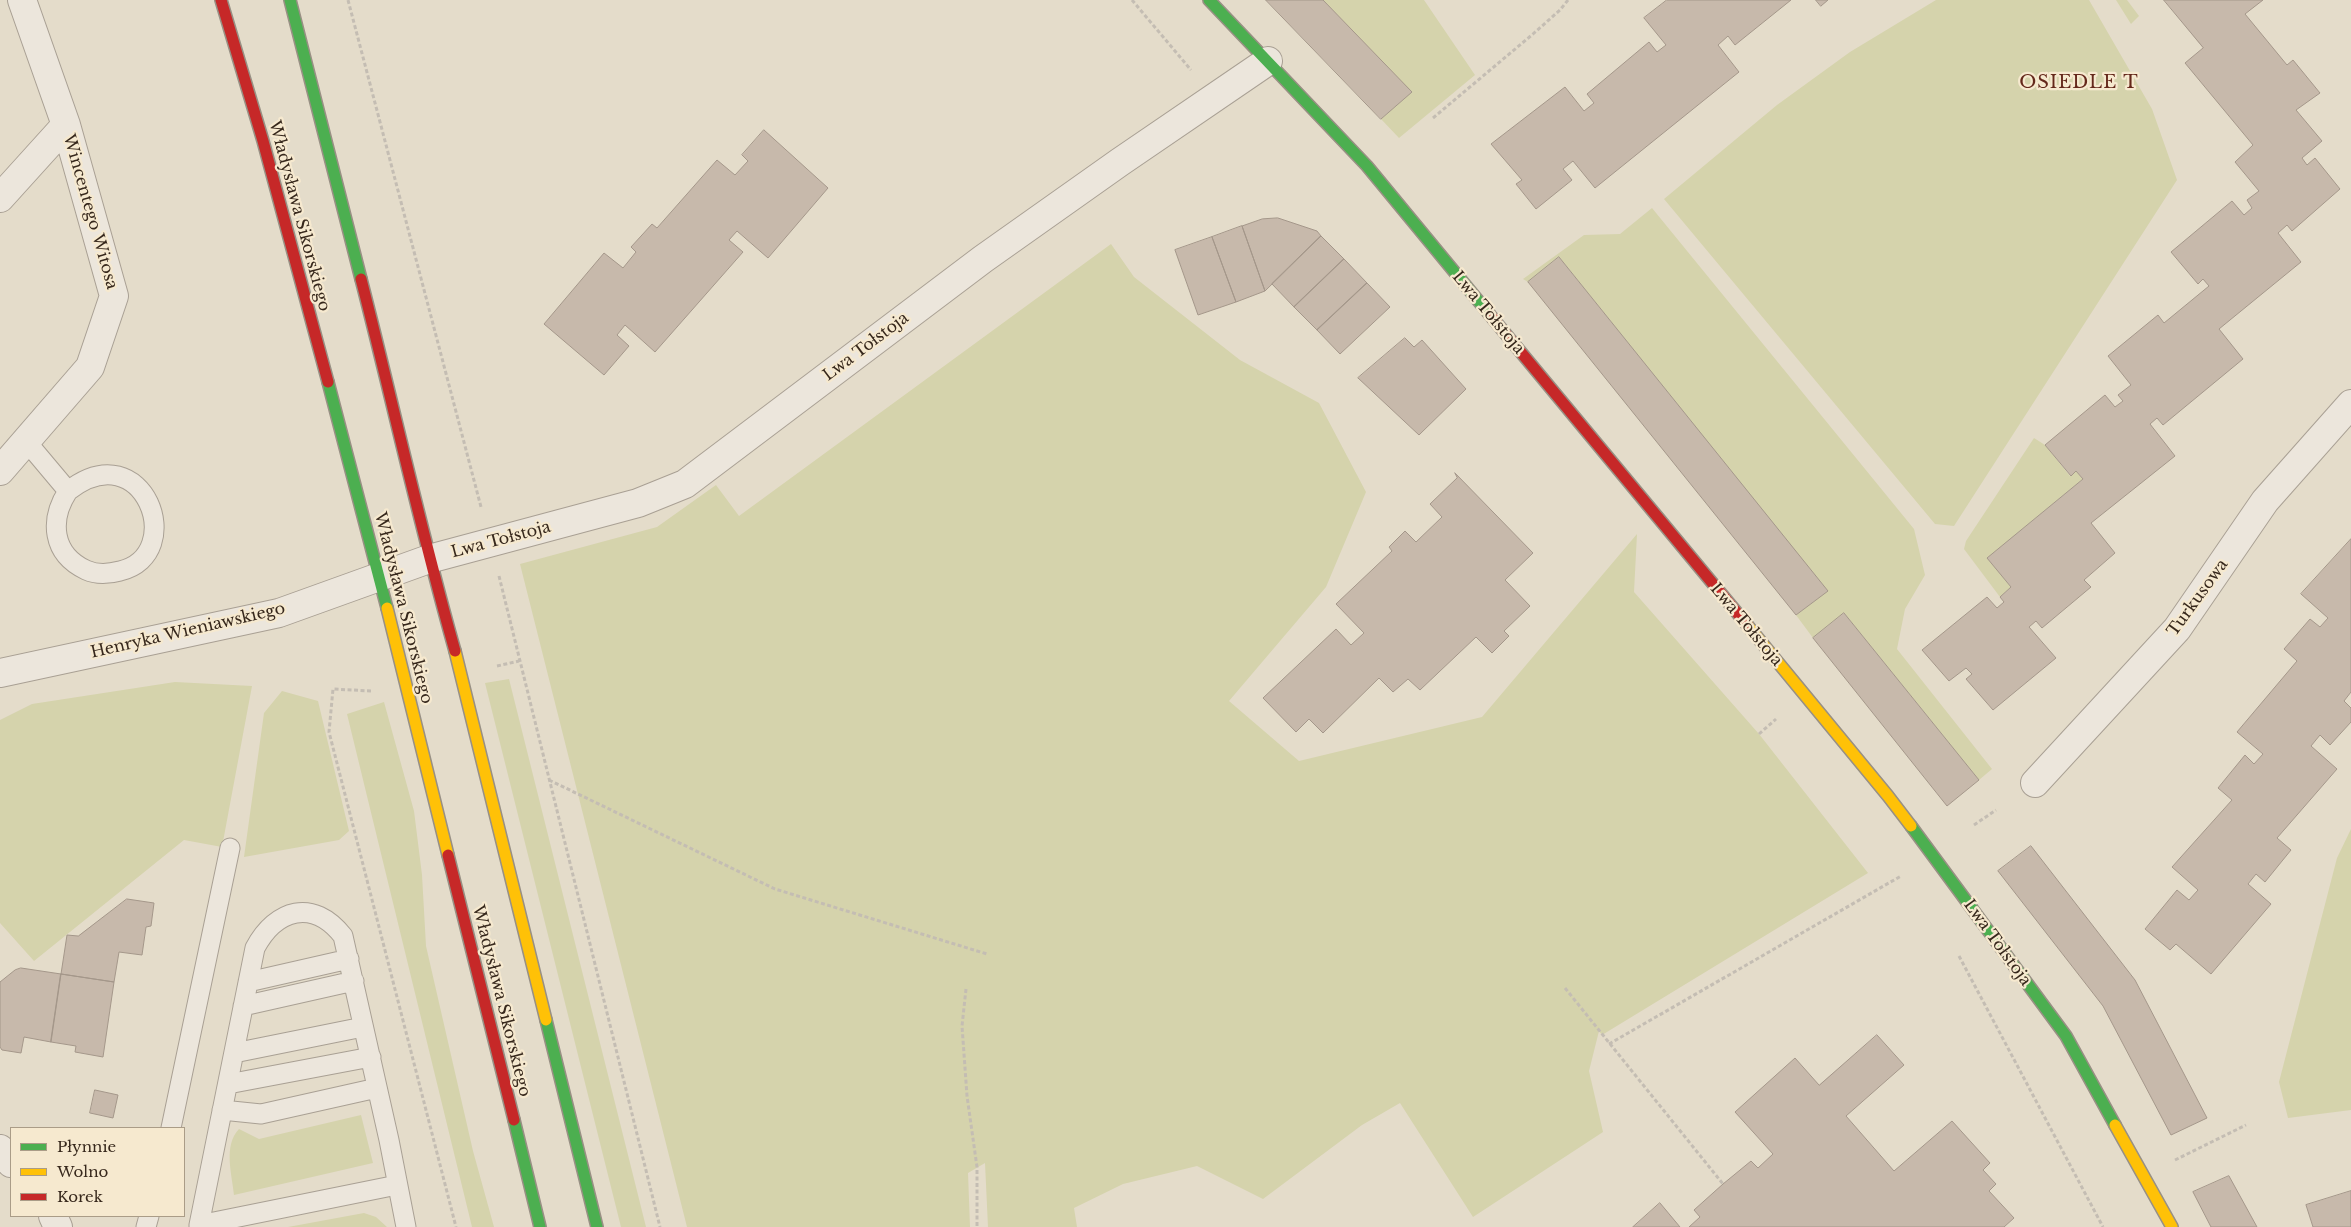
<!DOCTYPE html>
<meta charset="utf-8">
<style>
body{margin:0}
#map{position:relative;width:2351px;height:1227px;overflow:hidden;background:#e4dcca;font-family:"Libre Baskerville",serif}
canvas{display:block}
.legend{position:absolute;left:10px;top:1127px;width:175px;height:90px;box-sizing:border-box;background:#f6e9cf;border:1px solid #aa9c87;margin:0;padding:6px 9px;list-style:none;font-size:15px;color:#37281c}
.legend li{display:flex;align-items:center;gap:10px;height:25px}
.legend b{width:25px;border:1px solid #aa9c87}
</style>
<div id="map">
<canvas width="2351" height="1227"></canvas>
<ul class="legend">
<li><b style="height:6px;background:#4caf50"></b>Płynnie</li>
<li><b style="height:6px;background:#ffc107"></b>Wolno</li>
<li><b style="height:6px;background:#c62828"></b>Korek</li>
</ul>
</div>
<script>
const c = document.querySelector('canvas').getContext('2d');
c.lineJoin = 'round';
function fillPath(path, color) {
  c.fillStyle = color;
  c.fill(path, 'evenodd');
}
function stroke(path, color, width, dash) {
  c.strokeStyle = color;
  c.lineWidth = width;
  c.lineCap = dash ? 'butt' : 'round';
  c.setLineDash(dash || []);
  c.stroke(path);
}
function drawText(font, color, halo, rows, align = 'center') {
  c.font = font + ' "Libre Baskerville",serif';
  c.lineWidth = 4.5;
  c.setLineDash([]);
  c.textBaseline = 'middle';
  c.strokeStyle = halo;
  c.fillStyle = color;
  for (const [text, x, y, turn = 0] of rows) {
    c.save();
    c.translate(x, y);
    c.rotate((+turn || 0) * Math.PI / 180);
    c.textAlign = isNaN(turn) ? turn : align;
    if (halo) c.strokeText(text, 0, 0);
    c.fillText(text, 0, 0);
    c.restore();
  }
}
fillPath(new Path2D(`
 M 1323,0 L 1424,0 L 1475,75 L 1399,138 L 1381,119 L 1411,92 Z
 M 1936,0 L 2089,0 L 2152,109 L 2177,180 L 1954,526 L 1935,524 L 1664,199 L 1777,105 L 1850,52 Z
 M 2116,0 L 2127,0 L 2139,16 L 2131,24 Z
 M 1652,208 L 1914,529 L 1925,575 L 1905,609 L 1897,649 L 1992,769 L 1979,780 L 1844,613 L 1813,638 L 1796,615 L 1827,591 L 1559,257 L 1528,282 L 1523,279 L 1584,235 L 1620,234 Z
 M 1111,244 L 1134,277 L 1240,360 L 1319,403 L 1366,492 L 1326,587 L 1229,701 L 1299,761 L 1482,717 L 1637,534 L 1634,592 L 1759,734 L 1868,873 L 1602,1035 L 1599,1031 L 1589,1071 L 1603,1132 L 1473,1217 L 1400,1103 L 1362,1125 L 1263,1199 L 1197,1166 L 1123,1184 L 1074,1208 L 1077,1227 L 988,1227 L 985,1163 L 968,1173 L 970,1227 L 687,1227 L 520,564 L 657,527 L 716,485 L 739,516 Z
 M 2034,438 L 2045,445 L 2070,476 L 2076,471 L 2083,479 L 1988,558 L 2011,587 L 2000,597 L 1964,549 L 1966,541 Z
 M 509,679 L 646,1227 L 621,1227 L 485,683 Z
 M 175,682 L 252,686 L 222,847 L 184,840 L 34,961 L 0,923 L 0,720 L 32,704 Z
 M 282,691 L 318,701 L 349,831 L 339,840 L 244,857 L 264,713 Z
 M 384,702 L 414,811 L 422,875 L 426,946 L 473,1151 L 494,1227 L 472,1227 L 347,714 Z
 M 2351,829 L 2351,1110 L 2288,1118 L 2279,1082 L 2337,858 Z
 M 361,1115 L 373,1163 L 234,1195 C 232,1174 223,1146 239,1129 L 259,1139 Z
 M 364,1213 L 376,1217 L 387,1227 L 288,1227 Z`), '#d5d3ac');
const building = new Path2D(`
 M 1266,0 L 1323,0 L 1412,92 L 1381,119 Z
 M 1667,0 L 1791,0 L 1735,45 L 1728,36 L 1718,45 L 1739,72 L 1595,188 L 1573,161 L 1563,169 L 1572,180 L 1536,209 L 1516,184 L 1522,180 L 1491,144 L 1565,87 L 1584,111 L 1594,103 L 1587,94 L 1649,42 L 1657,52 L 1666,45 L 1644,18 Z
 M 1816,0 L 1828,0 L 1821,6 Z
 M 2164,0 L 2263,0 L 2245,14 L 2287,65 L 2293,60 L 2320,93 L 2296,110 L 2322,141 L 2302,158 L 2307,165 L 2315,158 L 2340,189 L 2292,231 L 2287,225 L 2278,233 L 2301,262 L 2219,329 L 2243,359 L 2163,425 L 2157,418 L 2150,424 L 2175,456 L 2091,523 L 2115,553 L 2084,580 L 2091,587 L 2042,628 L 2036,621 L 2029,627 L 2056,658 L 1993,710 L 1966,679 L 1972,674 L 1966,668 L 1949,681 L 1922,650 L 1987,597 L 1997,608 L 2004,602 L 2000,597 L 2011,587 L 1987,558 L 2083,479 L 2076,471 L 2071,476 L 2045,445 L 2105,395 L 2115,407 L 2123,401 L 2118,395 L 2131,385 L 2108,356 L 2158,315 L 2164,323 L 2209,286 L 2203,279 L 2198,284 L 2171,252 L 2232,201 L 2244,215 L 2252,208 L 2247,200 L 2259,191 L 2235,162 L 2253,145 L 2185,63 L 2203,48 Z
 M 764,130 L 828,188 L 768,258 L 737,231 L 729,240 L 743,252 L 655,352 L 625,325 L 617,335 L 629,346 L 604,375 L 544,324 L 604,253 L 623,268 L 636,252 L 631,247 L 652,224 L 657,228 L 717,160 L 735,175 L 748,161 L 742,155 Z
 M 1278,218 L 1317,231 L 1321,236 L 1265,291 L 1242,226 L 1262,219 Z
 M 1242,226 L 1265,291 L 1236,302 L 1212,237 Z
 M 1321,236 L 1344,259 L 1294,307 L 1272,284 Z
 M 1212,237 L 1236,302 L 1198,315 L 1175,250 Z
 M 1559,257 L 1828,591 L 1796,615 L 1528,282 Z
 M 1344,259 L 1367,283 L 1317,330 L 1294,307 Z
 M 1367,283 L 1390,307 L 1340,354 L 1317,330 Z
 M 1405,338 L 1414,347 L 1422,340 L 1466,389 L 1419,435 L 1358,378 Z
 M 1455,473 L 1533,553 L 1505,580 L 1530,606 L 1504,631 L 1509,636 L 1492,653 L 1476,637 L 1420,690 L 1408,679 L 1393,692 L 1379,678 L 1323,733 L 1309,719 L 1296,732 L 1263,698 L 1336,629 L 1351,645 L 1364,633 L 1336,604 L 1392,551 L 1389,547 L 1405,531 L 1416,542 L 1442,517 L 1430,504 L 1457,478 Z
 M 2351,539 L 2351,692 L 2344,701 L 2351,708 L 2351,722 L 2330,745 L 2320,735 L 2311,746 L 2337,769 L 2277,838 L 2291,850 L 2265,882 L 2256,874 L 2248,884 L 2271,904 L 2211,974 L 2176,944 L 2170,950 L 2145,929 L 2177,890 L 2189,900 L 2198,890 L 2172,867 L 2232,800 L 2218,788 L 2245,755 L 2254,764 L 2263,754 L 2237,732 L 2297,661 L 2284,649 L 2310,619 L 2320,627 L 2328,618 L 2301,594 Z
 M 1844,613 L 1979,780 L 1947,806 L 1813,638 Z
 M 2031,846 L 2135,980 L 2207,1118 L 2171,1135 L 2103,1006 L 1998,871 Z
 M 127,899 L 154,903 L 151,926 L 146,927 L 142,955 L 119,952 L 114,982 L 61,974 L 67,935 L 78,936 Z
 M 21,968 L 61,974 L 51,1042 L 24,1037 L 21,1053 L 2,1050 L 0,1047 L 0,982 L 15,970 Z
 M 61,974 L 114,982 L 103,1057 L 75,1052 L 76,1046 L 51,1042 Z
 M 1877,1035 L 1904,1065 L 1846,1116 L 1894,1171 L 1952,1121 L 1990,1163 L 1983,1170 L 1996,1184 L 1989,1191 L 2014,1218 L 2004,1227 L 1689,1227 L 1700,1217 L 1694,1210 L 1723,1184 L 1751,1161 L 1758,1168 L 1773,1154 L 1735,1112 L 1795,1058 L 1819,1085 Z
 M 95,1090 L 118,1095 L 113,1118 L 90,1113 Z
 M 2229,1176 L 2257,1227 L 2211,1227 L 2193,1192 Z
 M 2351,1191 L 2351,1227 L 2313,1227 L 2306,1205 Z
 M 1660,1203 L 1680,1227 L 1633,1227 Z`);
fillPath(building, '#c7b9ab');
stroke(building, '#a4978a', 1);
const lane = new Path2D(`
 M 26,441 L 68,491 C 144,431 189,555 120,571 C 109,574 97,575 86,570 C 52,554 49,520 68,491
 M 248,982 L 349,959
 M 243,1006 L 354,981
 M 234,1053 L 363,1027
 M 228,1084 L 371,1057
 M 222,1110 L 261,1114 L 377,1088
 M 171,1128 L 230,848
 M 199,1225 L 255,948 C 276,909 313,898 343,936 L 389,1140 L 406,1227
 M 146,1227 L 149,1216
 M 199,1227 L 199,1225 L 397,1185`);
const street = new Path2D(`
 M 0,198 L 66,125
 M 0,471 L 90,367 L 114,296 L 66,125 L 22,0
 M 0,673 L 279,613 L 429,559 L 638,503 L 685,484 L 983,259 L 1120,162 L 1268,61
 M 2035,783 L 2177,629 L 2265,501 L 2351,404
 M 0,1149 L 11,1163
 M 53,1216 L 58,1227`);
const fast = new Path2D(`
 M 290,0 L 361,279
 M 1209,0 L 1367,166 L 1490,315
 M 328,382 L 387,608
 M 1911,826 L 2066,1036 L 2115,1125
 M 546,1020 L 597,1227
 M 514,1120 L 540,1227`);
const slow = new Path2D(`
 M 387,608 L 448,855
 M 1748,626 L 1888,796 L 1911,826
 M 455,651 L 546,1020
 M 2115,1125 L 2172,1227`);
const jam = new Path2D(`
 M 221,0 L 263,141 L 328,382
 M 361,279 C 393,403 420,528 455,651
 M 1490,315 L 1748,626
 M 448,855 L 514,1120`);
stroke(lane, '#a9a094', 21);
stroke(street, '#a9a094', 30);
stroke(fast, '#989084', 14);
stroke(slow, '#989084', 14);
stroke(jam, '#989084', 14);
stroke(new Path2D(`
 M 348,0 L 481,507
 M 1132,0 L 1191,70
 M 1433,118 L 1533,34 L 1560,10 L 1568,0
 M 499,576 L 660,1227
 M 497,666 L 519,661
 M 371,691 L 333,689 L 329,732 L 456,1227
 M 1759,734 L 1776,719
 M 549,780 L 775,889 L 987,954
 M 1974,825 L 1996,810
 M 1959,956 L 2103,1227
 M 1565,988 L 1723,1184
 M 966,989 L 962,1026 L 967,1096 L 977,1167 L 977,1227
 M 1609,1044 L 1901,876
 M 2175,1160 L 2246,1125`), '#c4bdb3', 3, [4, 2.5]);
stroke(lane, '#ece6dc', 19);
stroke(street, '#ece6dc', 28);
stroke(fast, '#4caf50', 11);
stroke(slow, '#ffc107', 11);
stroke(jam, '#c62828', 11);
drawText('16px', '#37281c', '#f6e9cf', [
 ["Wincentego Witosa",90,212,74],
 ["Władysława Sikorskiego",299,216,75],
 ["Lwa Tołstoja",1488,313,50],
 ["Lwa Tołstoja",866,347,-37],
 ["Lwa Tołstoja",501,540,-15],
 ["Turkusowa",2198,598,-54],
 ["Władysława Sikorskiego",403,608,76],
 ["Lwa Tołstoja",1746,625,50],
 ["Henryka Wieniawskiego",188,631,-13],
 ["Lwa Tołstoja",1997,943,54],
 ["Władysława Sikorskiego",501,1001,76]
]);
c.letterSpacing = '1px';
drawText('18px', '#64281b', '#f6e9cf', [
 ["OSIEDLE T",2079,83]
]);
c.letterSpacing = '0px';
</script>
